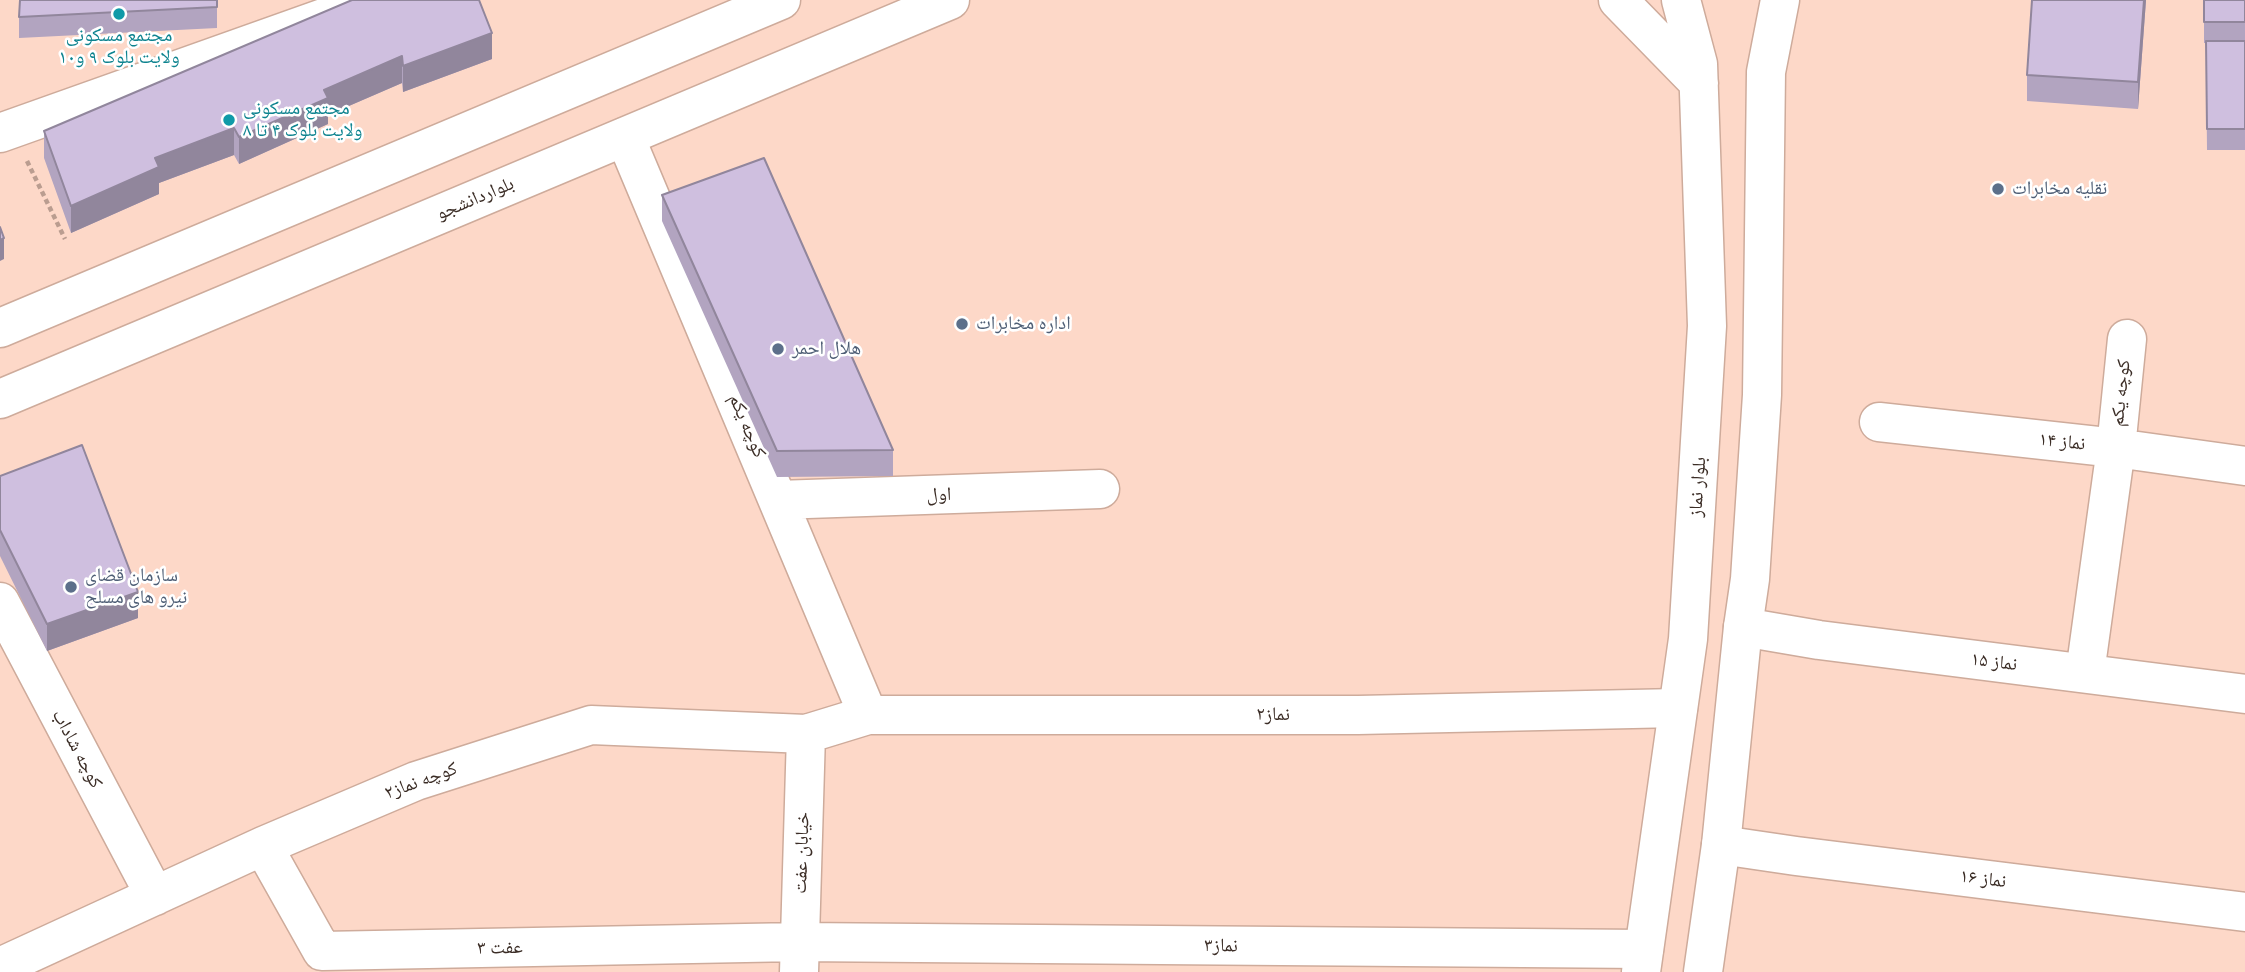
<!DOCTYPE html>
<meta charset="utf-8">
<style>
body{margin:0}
canvas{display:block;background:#fdd8c8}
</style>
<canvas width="2245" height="972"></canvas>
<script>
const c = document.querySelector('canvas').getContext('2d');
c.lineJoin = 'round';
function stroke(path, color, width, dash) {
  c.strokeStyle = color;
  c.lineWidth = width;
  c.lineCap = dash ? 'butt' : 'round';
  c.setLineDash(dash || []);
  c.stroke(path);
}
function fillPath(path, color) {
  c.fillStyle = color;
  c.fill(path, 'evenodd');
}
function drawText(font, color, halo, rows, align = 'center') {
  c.font = font + ' "Fira Sans Condensed","Noto Naskh Arabic",sans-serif';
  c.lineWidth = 5;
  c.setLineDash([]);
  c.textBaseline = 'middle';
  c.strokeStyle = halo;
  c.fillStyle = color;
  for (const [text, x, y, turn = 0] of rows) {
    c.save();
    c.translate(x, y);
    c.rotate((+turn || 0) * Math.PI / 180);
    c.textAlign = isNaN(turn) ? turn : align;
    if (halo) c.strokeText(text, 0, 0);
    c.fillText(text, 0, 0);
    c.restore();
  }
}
const street = new Path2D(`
 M 0,133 L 374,0
 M 625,137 L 868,715
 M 1879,422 L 2116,448 L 2245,466
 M 778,500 L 1100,489
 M 0,602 L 155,896
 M 1743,627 L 1819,640 L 2245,694
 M 2085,673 L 2116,448 L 2127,339
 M 1721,845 L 1796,856 L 2245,912
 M 263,846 L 322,951 L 798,942 L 1644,949
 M 0,967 L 263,846 L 416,781 L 591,725 L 806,734 L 868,715 L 1358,715 L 1678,708
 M 799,972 L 806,734`);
const secondary = new Path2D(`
 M 1618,0 L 1699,83
 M 0,328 L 781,0
 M 0,399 L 950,0
 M 1641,972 L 1688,639 L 1707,326 L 1698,64 L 1681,0
 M 1703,972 L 1721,845 L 1743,627 L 1750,579 L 1762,395 L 1766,72 L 1780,0`);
stroke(street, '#ceab9b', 41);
stroke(secondary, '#ceab9b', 41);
stroke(new Path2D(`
 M 27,161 L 65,239`), '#ba9d90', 4.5, [5, 3.5]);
stroke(street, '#fff', 38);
stroke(secondary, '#fff', 38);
fillPath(new Path2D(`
 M 217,0 L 217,28 L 19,38 L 19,17 Z
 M 352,0 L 492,59 L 403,92 L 402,83 L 328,115 L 328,124 L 239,164 L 234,155 L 159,183 L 159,194 L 71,233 L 44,158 L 44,131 Z
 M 2146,0 L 2138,109 L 2027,101 L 2027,75 Z
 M 2204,0 L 2245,0 L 2245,150 L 2207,150 L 2206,43 L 2204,43 Z
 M 662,195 L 893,450 L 893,476 L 777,477 L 662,221 Z
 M 0,476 L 138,618 L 47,651 L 0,556 Z`), '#b2a4c0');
fillPath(new Path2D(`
 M 2144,0 L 2146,0 L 2138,109 L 2138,82 Z
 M 492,33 L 492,59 L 403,92 L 403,66 Z
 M 402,56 L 402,83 L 328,115 L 328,124 L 239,164 L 239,137 L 324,90 Z
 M 234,128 L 234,155 L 159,183 L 159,194 L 71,233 L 71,206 L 155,158 Z
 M 4,238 L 4,259 L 0,261 L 0,240 Z
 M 138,592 L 138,618 L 47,651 L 47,624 Z`), '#91869c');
const building = new Path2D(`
 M 20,0 L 217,0 L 217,7 L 19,17 Z
 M 352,0 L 479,0 L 492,33 L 403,66 L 402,56 L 324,90 L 328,98 L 239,137 L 234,128 L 155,158 L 159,167 L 71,206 L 44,131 Z
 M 2032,0 L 2144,0 L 2138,82 L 2027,75 Z
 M 2204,0 L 2245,0 L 2245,22 L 2204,22 Z
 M 2206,41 L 2245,41 L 2245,129 L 2207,129 Z
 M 764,158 L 893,450 L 777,451 L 662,195 Z
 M 0,227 L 4,238 L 0,240 Z
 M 82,445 L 138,592 L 47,624 L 0,530 L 0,476 Z`);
fillPath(building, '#cfbfdf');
stroke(building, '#91869c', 2);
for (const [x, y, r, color] of [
 [119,14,7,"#0f9aa8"],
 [229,120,7,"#0f9aa8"],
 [1998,189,7,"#5c6f8a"],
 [962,324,7,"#5c6f8a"],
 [778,349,7,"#5c6f8a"],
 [71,587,7,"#5c6f8a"]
]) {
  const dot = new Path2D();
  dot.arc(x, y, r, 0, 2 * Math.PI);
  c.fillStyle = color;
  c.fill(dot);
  stroke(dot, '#fff', 2.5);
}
drawText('19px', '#0d838f', '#fff', [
 ["مجتمع مسکونی",119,36],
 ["ولایت بلوک ۹ و۱۰",119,58],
 ["مجتمع مسکونی",243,109,"left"],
 ["ولایت بلوک ۴ تا ۸",243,131,"left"]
]);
drawText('19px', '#4e5e75', '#fff', [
 ["نقلیه مخابرات",2012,189],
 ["اداره مخابرات",976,324],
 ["هلال احمر",792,349],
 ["سازمان قضای",85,576],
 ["نیرو های مسلح",85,598]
], 'left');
drawText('19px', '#3b2d26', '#fff', [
 ["بلواردانشجو",475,199,-23],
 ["کوچه یکم",2121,393,-84],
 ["کوچه یکم",747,426,67],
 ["نماز ۱۴",2062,442,6],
 ["بلوار نماز",1698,487,-86],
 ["اول",939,495,-2],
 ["نماز ۱۵",1994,662,7],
 ["نماز۲",1273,715],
 ["کوچه شاداب",77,749,62],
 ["کوچه نماز۲",421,781,-20],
 ["خیابان عفت",802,853,-88],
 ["نماز ۱۶",1983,879,7],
 ["نماز۳",1221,946,1],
 ["عفت ۳",500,948,-1]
]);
</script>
